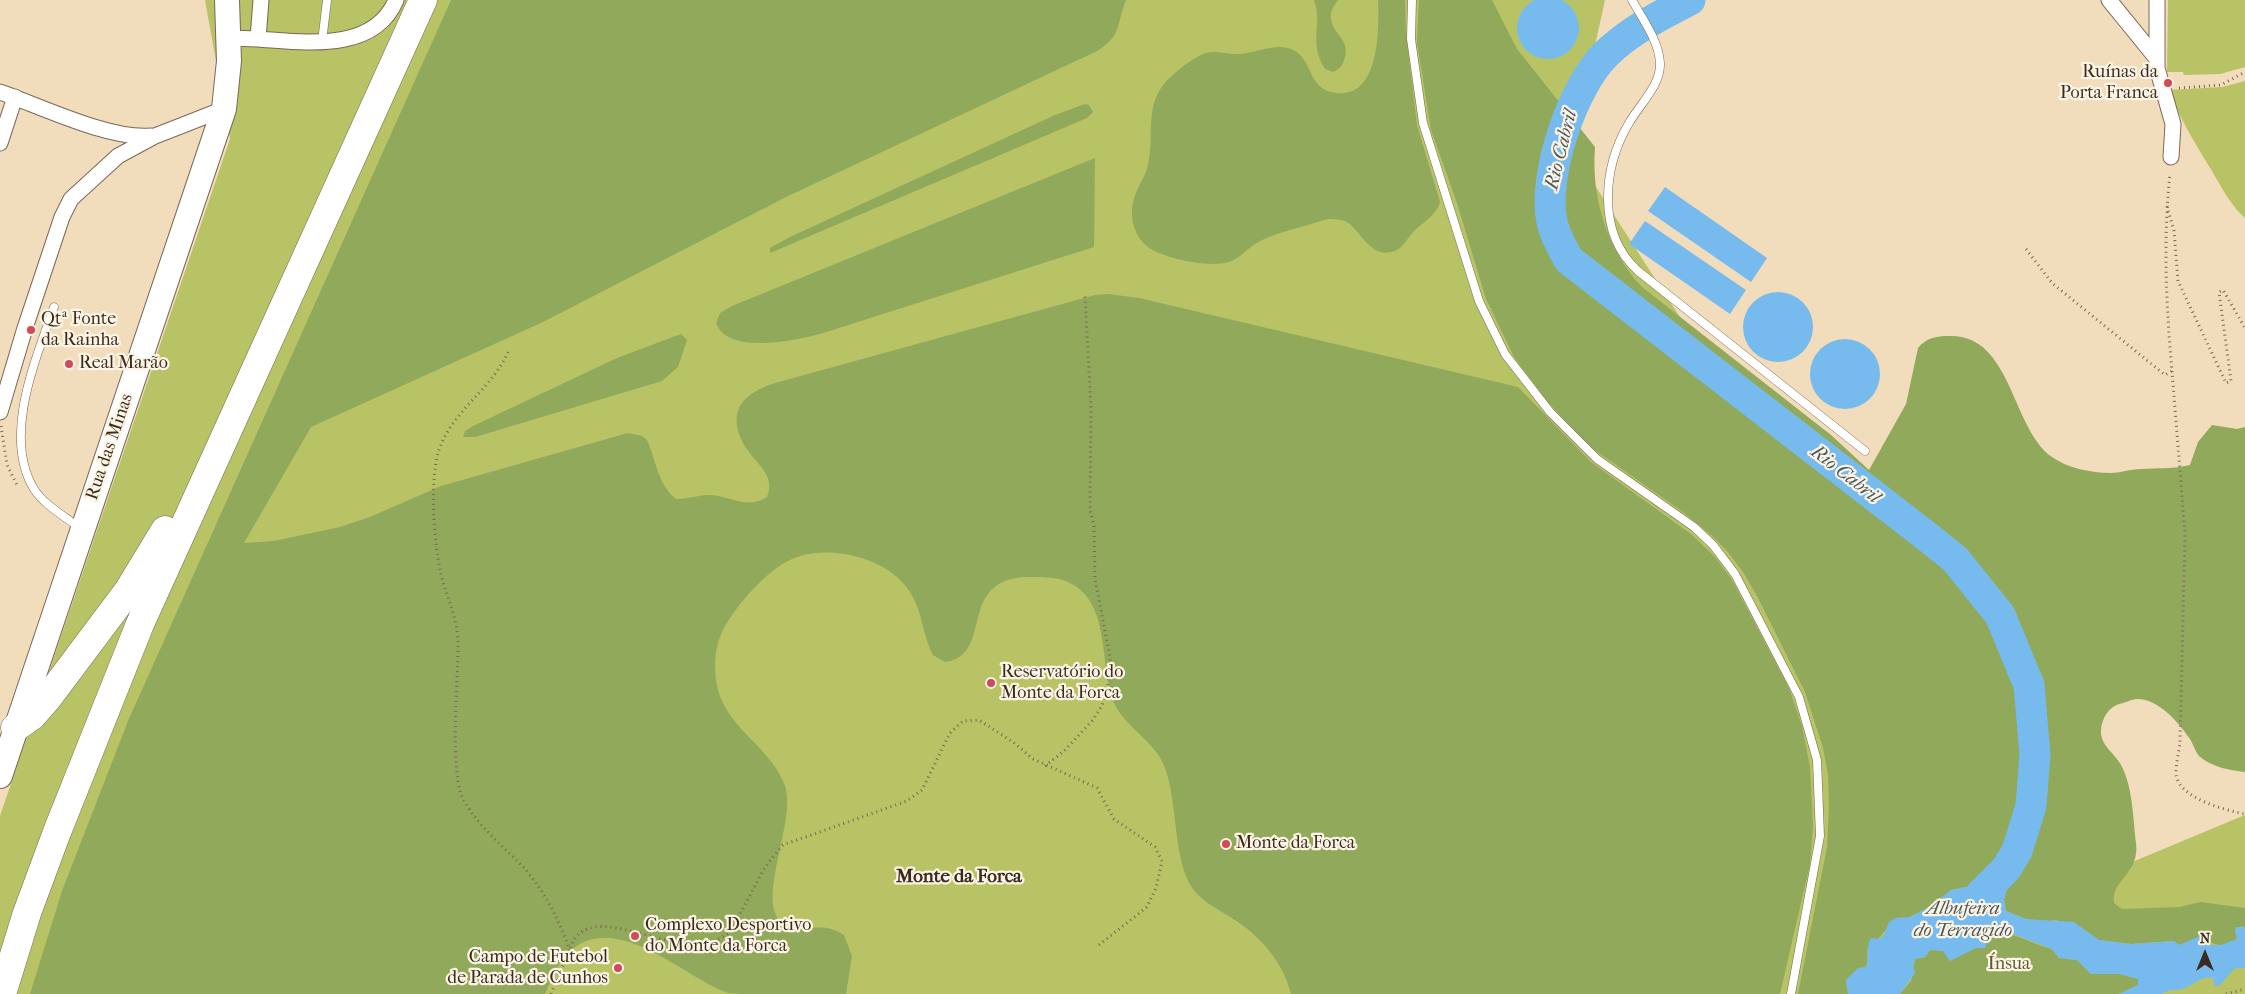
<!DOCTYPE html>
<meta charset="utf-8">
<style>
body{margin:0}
#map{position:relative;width:2245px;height:994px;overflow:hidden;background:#f1dcbb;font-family:"IM FELL French Canon",serif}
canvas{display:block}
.north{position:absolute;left:2180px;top:929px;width:50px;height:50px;-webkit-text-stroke:4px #fcf5e5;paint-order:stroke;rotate:0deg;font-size:14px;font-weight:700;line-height:20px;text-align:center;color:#3b2a1e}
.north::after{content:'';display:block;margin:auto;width:18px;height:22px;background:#3b2a1e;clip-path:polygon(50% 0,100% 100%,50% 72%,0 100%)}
</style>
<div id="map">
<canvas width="2245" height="994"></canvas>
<div class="north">N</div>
</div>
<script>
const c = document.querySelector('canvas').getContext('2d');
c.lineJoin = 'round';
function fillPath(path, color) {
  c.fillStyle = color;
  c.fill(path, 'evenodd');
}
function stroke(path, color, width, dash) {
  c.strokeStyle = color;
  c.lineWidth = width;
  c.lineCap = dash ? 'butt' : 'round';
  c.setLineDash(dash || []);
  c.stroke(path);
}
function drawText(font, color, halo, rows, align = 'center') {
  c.font = font + ' "IM FELL French Canon",serif';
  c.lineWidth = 4.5;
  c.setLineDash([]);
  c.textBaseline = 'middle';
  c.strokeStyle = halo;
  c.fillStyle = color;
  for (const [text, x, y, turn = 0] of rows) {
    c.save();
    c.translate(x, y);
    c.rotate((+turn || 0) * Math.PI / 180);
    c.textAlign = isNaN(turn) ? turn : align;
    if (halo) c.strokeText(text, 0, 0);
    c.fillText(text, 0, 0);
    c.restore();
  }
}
fillPath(new Path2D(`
 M 205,0 L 1605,0 L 1572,150 L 1705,356 L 2046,898 L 2245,815 L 2245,994 L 0,994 L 0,816 L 230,139 Z
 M 2168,0 L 2245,0 L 2245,67 L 2220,74 L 2184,75 L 2183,72 L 2167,72 Z
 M 2245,81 L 2245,218 C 2231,206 2222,188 2212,171 C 2196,145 2180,119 2169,90 L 2222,87 Z`), '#b7c364');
fillPath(new Path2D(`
 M 451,0 L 1126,0 C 1116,25 1122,37 1095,52 L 786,197 L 543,322 L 311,427 L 244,543 L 274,541 L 340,527 L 370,517 L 441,486 L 628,433 L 642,436 L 647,440 C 656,460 658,485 676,499 C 686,499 696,496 707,495 C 729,494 746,511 767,497 C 777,474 753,462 743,443 C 726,409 745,393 775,383 L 1095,295 L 1108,294 L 1139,298 L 1518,387 L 1591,462 L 1691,534 L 1715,557 L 1732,580 L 1789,688 L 1802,726 L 1810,767 L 1813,826 L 1810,864 L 1780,994 L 1291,994 C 1283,961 1260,936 1232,918 C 1218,909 1204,903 1193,889 C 1173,862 1178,803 1165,768 C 1157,744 1131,731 1118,710 C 1095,671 1117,594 1059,579 C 1049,577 1036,577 1025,577 C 956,581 995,655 945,662 L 933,655 C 919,627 924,602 898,578 C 872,554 820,544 788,561 C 765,572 733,609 722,632 C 715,647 714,664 716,680 C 722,728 771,745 785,786 C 797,822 754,902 783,924 C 801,937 819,918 844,935 L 852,956 L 846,994 C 817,994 787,994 758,994 C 749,994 736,994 728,993 C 684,978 614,906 567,954 C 557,965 551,981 545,994 L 30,994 L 62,891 L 128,721 Z
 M 1314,0 L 1338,0 C 1334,6 1330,11 1331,18 C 1332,34 1350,39 1345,57 C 1343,65 1340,69 1333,72 L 1325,69 C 1308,42 1323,24 1314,0 Z
 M 1378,0 L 1405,0 L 1406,34 L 1417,125 L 1440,202 C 1437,214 1424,222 1415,230 C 1409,236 1404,246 1397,250 C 1372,262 1362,232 1347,222 C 1341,219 1334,219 1328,219 C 1306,226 1281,231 1260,241 C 1248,247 1241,258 1229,262 C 1209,268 1165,259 1148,247 C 1138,240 1132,226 1132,214 C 1131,199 1140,185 1146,172 C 1156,144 1144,114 1161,88 C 1170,75 1192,58 1206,53 C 1217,50 1228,55 1240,54 C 1257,53 1278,41 1295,51 C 1309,59 1309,78 1321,87 C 1327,92 1336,94 1343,93 C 1380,91 1379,27 1378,0 Z
 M 1419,0 L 1492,0 L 1517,49 L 1595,147 C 1591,198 1607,250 1642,287 L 1831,435 L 1869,470 L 1906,404 L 1918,348 C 1926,338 1936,336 1949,336 C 2012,334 2011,428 2052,457 C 2067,468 2092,473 2110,473 C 2120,473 2131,469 2141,469 C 2158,468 2173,469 2190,465 L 2198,442 L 2212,425 L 2237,429 L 2245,427 L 2245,772 C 2229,770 2211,767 2199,756 C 2195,751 2193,744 2190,739 C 2179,723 2159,699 2137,699 C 2132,699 2125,703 2119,704 C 2108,708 2102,718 2101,730 C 2100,746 2115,753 2121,765 C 2133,787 2133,819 2136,843 C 2140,874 2111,879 2114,903 L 2122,909 L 2180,907 L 2200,902 L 2245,908 L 2245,927 L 2241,926 L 2237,934 L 2237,939 C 2221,950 2217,943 2203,941 C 2193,940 2187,943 2179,945 L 2174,941 L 2131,944 L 2098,940 L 2085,931 L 2056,920 L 2045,922 L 2026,919 L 2006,911 L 2004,899 L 2014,866 L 2002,864 L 1986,883 L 1951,890 L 1941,900 L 1918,913 L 1905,919 L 1896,918 C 1886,929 1878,940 1867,951 C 1870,971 1861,971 1846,980 L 1848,994 L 1798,994 L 1827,847 L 1829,806 L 1828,774 L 1823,748 L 1805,692 L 1757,596 L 1743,572 L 1727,551 L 1711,535 L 1683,512 L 1589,446 L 1547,401 L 1514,357 L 1486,299 L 1457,203 L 1431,130 L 1417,42 Z
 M 1085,104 L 1089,105 L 1093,112 L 1087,118 L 770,253 L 770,248 L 790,237 L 1055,115 Z
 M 1095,158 L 1094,247 L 823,333 C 798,340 728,356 716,323 L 720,313 L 732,306 Z
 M 681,334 L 687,340 L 678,367 L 662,381 L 475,437 L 463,437 L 465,431 L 473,426 L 617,358 Z
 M 2002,933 C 2020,935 2035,945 2052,949 L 2059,958 L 2077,960 L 2091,974 L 2120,974 L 2138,979 L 2138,985 L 2119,994 L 1900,994 L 1911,981 L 1915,959 L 1925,957 L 1930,950 L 1944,951 L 1950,961 C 1967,952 1984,940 2002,933 Z`), '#91a95a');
fillPath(new Path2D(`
 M1517 28a31 31 0 1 1 62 0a31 31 0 1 1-62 0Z
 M 1665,187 L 1767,258 L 1751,282 L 1648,211 Z
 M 1645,221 L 1746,290 L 1730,314 L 1629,244 Z
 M1743 327a35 35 0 1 1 70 0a35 35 0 1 1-70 0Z
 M1810 374a35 35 0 1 1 70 0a35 35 0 1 1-70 0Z
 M 2002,864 L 2014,866 L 2004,899 L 2006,911 L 2026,919 L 2074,922 L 2099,940 L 2131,944 L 2174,941 L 2179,945 L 2200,936 L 2211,945 L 2221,945 L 2237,939 L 2235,931 L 2236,927 L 2245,927 L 2245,968 L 2235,968 L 2219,986 L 2215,986 L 2213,978 C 2203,975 2194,984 2185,988 C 2177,992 2169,988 2162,994 L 2119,994 L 2138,985 L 2138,979 L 2120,974 L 2091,974 L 2077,960 L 2059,958 L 2052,949 L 2013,934 L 2002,933 L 1989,938 L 1985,948 L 1976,948 L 1950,961 L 1943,951 L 1930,950 L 1925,957 L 1915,959 L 1913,966 L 1915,973 L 1900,994 L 1848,994 L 1846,980 L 1858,968 L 1866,967 C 1870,958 1865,948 1871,938 L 1879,939 L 1884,935 L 1889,922 L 1896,918 L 1910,917 L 1931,906 L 1951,890 L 1986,883 Z`), '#7be');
stroke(new Path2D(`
 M 1690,0 C 1661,15 1631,30 1607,53 C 1573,85 1542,176 1552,222 C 1555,235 1562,248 1569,260 L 1925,535 L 1955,559 L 2000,615 L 2029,685 L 2035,755 L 2031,806 L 2017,851 L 2006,869 L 1980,895`), '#7be', 31);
const lane = new Path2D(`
 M 1412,0 L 1411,39 L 1423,123 L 1479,301 L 1505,354 L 1550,412 L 1597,459 L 1694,527 L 1713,545 L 1735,574 L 1799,697 L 1817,760 L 1820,836 L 1791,994
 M 1632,0 C 1642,18 1659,41 1660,63 C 1661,85 1640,104 1629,123 C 1603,167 1596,233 1638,271 L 1865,451
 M 322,42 L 327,0
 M 54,307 C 36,359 2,436 34,489 C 44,505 66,517 81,529`);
const street = new Path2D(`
 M 2109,0 L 2157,59
 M 2157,0 L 2157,68 L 2173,124 L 2171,157
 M 229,38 L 258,39 L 261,0
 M 258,39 C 304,42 374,53 396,0
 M 0,92 C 40,106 110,140 151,136
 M 0,143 L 15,97
 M 0,412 L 25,328 L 62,217 L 71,199 L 118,156 L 155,136 L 224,109`);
const primary = new Path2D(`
 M 0,776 L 224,109 L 229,61 L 227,0`);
const highway = new Path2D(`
 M 15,728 L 32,716 L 47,699 L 128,591 L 165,530
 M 2,994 L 27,913 L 57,832 L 140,624 L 423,0`);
stroke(lane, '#7b6855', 9);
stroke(street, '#7b6855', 17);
stroke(primary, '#7b6855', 26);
stroke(highway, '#7b6855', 29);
stroke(new Path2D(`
 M 2179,88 L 2221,85 L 2245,72
 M 2167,206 L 2174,231 L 2178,281 L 2226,383 L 2231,381 L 2219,292 L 2223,290 L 2245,328
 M 2026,249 L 2052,283 L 2165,375 L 2172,371 C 2166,302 2163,242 2170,173
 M 508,352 C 492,389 452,411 439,450 C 429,482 434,541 441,574 C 447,599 459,621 458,647 C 458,680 449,775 464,801 C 480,828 503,846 524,868 C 545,891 559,921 570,950
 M 2172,371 L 2185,534 L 2180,742 C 2179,752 2176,763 2176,773 C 2177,798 2225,810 2245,814
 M 1,426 L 7,465 L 18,487
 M 1045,766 L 1064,751 L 1092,721 L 1102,706 L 1111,672 L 1110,657 L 1095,579 L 1094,526 L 1090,510 L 1091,408 L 1085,296
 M 551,994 L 574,939 C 605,899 683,971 731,931 L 765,867 L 783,845 L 907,801 L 922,790 L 950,733 L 963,721 L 979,720 L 1013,742 L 1033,759 L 1097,788 L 1114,819 L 1155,847 L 1162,861 L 1156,888 L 1147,907 L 1099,945
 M 2226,994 L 2245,989`), '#7b6855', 3, [1, 4]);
stroke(lane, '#fff', 8);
stroke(street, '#fff', 15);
stroke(primary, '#fff', 24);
stroke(highway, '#fff', 28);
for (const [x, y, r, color] of [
 [2168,83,5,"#d1495b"],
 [31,330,5,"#d1495b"],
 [69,364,5,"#d1495b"],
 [991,683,5,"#d1495b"],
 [1226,844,5,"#d1495b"],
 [635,936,5,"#d1495b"],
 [618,968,5,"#d1495b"]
]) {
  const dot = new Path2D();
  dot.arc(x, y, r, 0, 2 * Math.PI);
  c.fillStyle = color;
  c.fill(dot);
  stroke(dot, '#fcf5e5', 2);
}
drawText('18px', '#3b2a1e', '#fcf5e5', [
 ["Ruínas da",2158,73,"right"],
 ["Porta Franca",2158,94,"right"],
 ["Qtª Fonte",41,320],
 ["da Rainha",41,341],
 ["Real Marão",79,364],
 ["Reservatório do",1001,673],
 ["Monte da Forca",1001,694],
 ["Monte da Forca",1236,844],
 ["Complexo Desportivo",645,926],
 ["do Monte da Forca",645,947],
 ["Campo de Futebol",608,958,"right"],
 ["de Parada de Cunhos",608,979,"right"]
], 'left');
drawText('18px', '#3b2a1e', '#fcf5e5', [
 ["Rua das Minas",110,447,-71]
]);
drawText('18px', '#605833', '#fcf5e5', [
 ["Ínsua",2009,965]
]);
drawText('italic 19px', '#4d565c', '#fcf5e5', [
 ["Rio Cabril",1562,150,-76],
 ["Rio Cabril",1845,475,38],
 ["Albufeira",1963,909],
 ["do Terragido",1963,931]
]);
drawText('bold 19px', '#3b2a1e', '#fcf5e5', [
 ["Monte da Forca",959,877]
]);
</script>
